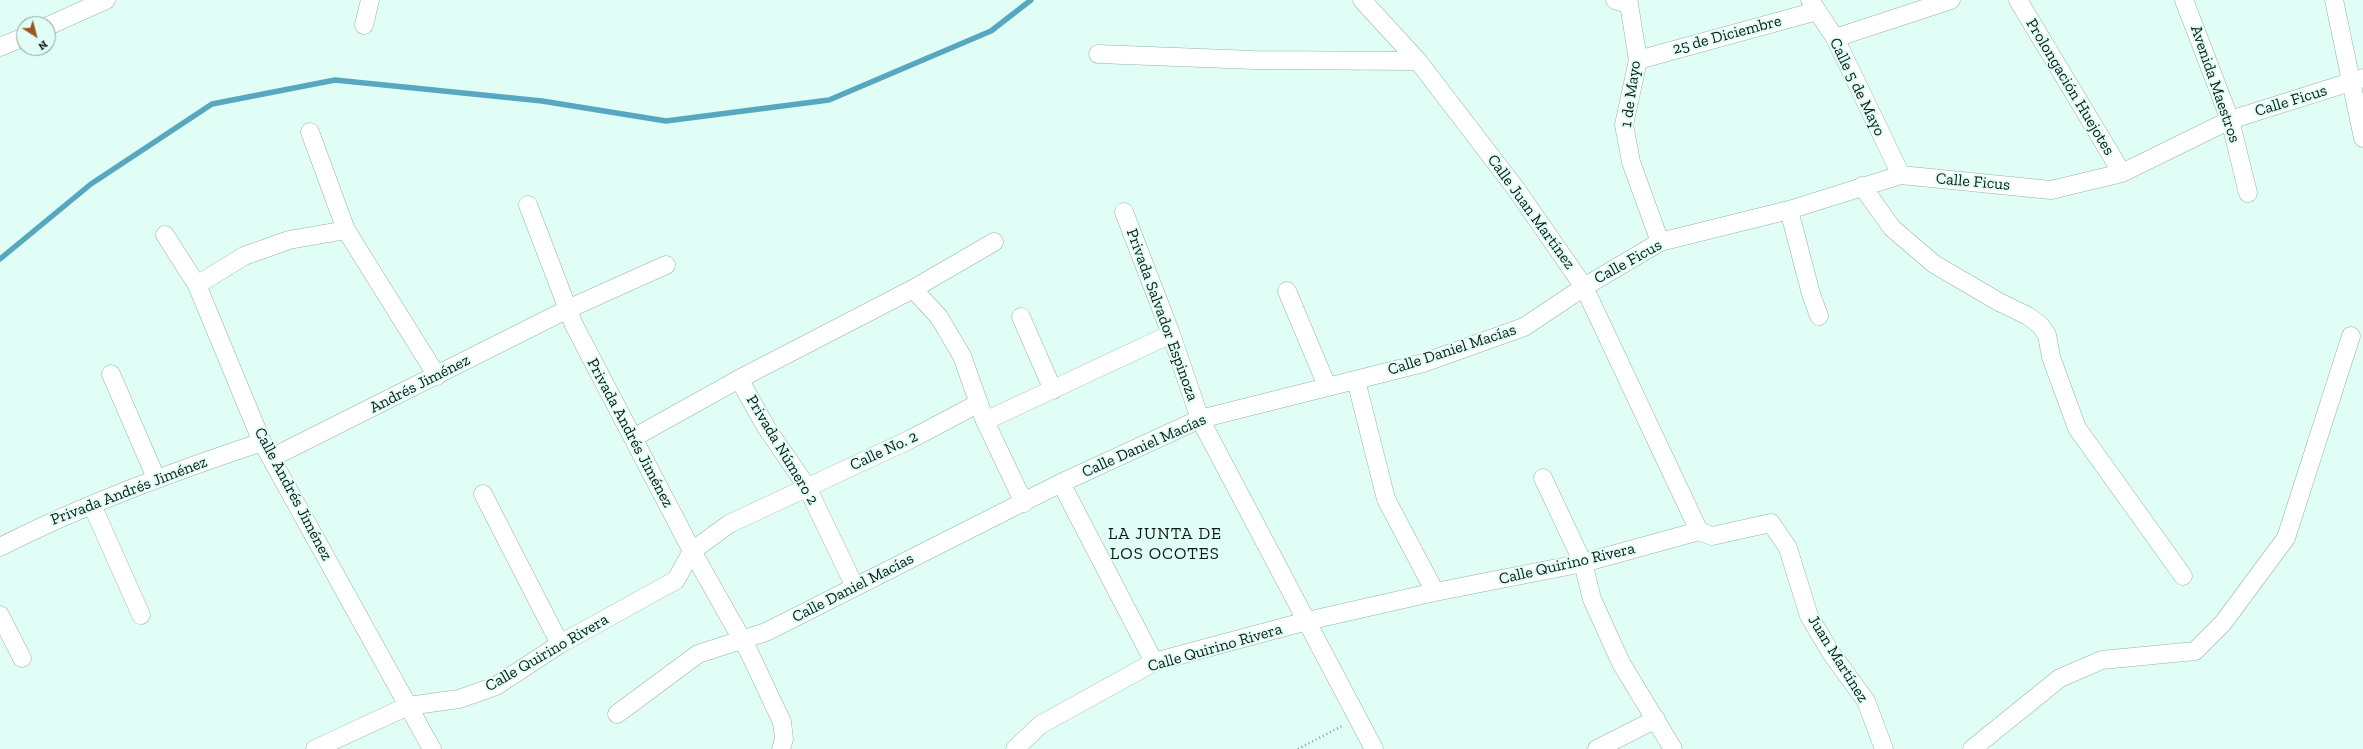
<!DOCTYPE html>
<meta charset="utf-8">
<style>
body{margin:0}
#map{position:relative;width:2363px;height:749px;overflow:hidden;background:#e0fef5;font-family:"Zilla Slab",serif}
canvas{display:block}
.north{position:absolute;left:16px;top:16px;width:40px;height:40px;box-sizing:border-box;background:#e0fef5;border:1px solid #8ca29c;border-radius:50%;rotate:144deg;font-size:11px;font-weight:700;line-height:16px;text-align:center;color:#0e1916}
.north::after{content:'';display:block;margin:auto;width:14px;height:18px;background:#9a5923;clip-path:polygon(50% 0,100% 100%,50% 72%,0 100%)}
</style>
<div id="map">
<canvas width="2363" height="749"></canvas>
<div class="north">N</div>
</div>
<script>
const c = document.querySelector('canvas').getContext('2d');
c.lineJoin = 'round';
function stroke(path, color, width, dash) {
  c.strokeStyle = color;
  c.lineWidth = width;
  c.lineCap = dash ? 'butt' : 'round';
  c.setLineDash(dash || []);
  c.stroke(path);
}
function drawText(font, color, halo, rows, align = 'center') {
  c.font = font + ' "Zilla Slab",serif';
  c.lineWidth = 4;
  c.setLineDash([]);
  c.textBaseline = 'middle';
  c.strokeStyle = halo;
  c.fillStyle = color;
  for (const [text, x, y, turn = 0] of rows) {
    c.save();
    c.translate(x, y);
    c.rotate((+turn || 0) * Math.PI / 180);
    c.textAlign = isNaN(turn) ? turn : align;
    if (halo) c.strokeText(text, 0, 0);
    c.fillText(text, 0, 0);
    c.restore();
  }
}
stroke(new Path2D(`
 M 0,259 L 91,184 L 212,104 L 335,80 L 542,101 L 666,121 L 829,100 L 991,31 L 1031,0`), '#58a7c1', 5.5);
const minor = new Path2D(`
 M 1362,0 L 1418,61 L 1516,189 L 1584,287 L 1699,531 L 1712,536 L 1771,523 L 1788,548 L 1809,616 L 1831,653 L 1866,701 L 1884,749
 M 1615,0 L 1629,4 L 1638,60 L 1624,125 L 1631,162 L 1660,242
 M 1810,0 L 1835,38 L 1901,175
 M 2018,0 L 2122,173
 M 2184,0 L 2230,120 L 2248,193
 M 2334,0 L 2363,138
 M 364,25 L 370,0
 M 48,26 L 106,0
 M 1835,38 L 1951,0
 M 0,47 L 24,37
 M 1098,54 L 1254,60 L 1418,61
 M 1638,60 L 1817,11
 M 310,132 L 346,230 L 437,376
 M 1862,186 L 1892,228 L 1934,264 L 1999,302 L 2028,316 L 2040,325 L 2047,335 L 2051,357 L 2077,428 L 2183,576
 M 528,205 L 574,325 L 692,551 L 749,652 L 782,722 L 784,739 L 781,749
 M 1789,210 L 1811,294 L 1819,316
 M 1124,212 L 1171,334 L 1200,419 L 1374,749
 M 165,235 L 197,285 L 262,442 L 432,749
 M 197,285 L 244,256 L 289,240 L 346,230
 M 913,289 L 939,317 L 962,356 L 985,421 L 1024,503
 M 1287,291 L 1327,386
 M 1021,317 L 1053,390
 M 111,374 L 156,478
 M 739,379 L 766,427 L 807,487 L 855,587
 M 1356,380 L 1386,499 L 1435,592
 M 985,421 L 1171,334
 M 633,438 L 739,379 L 913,289 L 994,242
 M 271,458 L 568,309 L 666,265
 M 1543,478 L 1583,563 L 1592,599 L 1621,663 L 1673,749
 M 1061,483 L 1154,662
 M 483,494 L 560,644
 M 92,505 L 141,615
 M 0,547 C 84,504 173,472 262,442
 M 0,615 L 22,658
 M 617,714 L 698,654 L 766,632 L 1061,483 L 1200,419 L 1423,363 L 1524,327 L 1584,287 L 1660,242 L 1789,210 L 1901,175 L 2051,190 L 2122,173 L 2230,120 L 2363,78
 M 315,749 L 408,706 L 459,699 L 496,686 L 560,644 L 676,580 L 692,551 L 729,524 L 911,439 L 979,403
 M 1015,749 L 1040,725 L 1154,662 L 1307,621 L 1435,592 L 1583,563 L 1699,531
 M 1597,749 L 1656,719
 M 1972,749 L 2060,678 L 2102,660 L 2195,651 L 2223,623 L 2286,538 L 2351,336`);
stroke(minor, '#95b2a9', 19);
stroke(new Path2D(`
 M 1298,749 L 1342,726`), '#889e97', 2.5, [1, 3]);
stroke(minor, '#fff', 18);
drawText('16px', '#0e1916', '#e0fef5', [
 ["25 de Diciembre",1727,35,-15],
 ["Avenida Maestros",2215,84,71],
 ["Calle 5 de Mayo",1857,87,64],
 ["Prolongación Huejotes",2070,87,59],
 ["1 de Mayo",1631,94,-82],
 ["Calle Ficus",2291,101,-17],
 ["Calle Ficus",1973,182,5],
 ["Calle Juan Martínez",1531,212,54],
 ["Calle Ficus",1628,262,-29],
 ["Privada Salvador Espinoza",1162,315,70],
 ["Calle Daniel Macías",1452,350,-18],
 ["Andrés Jiménez",420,384,-27],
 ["Privada Andrés Jiménez",630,433,62],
 ["Calle Daniel Macías",1144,446,-24],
 ["Privada Número 2",782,450,59],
 ["Calle No. 2",884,451,-25],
 ["Privada Andrés Jiménez",129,491,-21],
 ["Calle Andrés Jiménez",293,494,62],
 ["Calle Quirino Rivera",1567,564,-13],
 ["Calle Daniel Macías",853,588,-27],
 ["Calle Quirino Rivera",1215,648,-16],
 ["Calle Quirino Rivera",547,653,-30],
 ["Juan Martínez",1838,659,58]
]);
c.letterSpacing = '1px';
drawText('17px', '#0e1916', '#e0fef5', [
 ["LA JUNTA DE",1165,534],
 ["LOS OCOTES",1165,554]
]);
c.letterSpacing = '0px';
</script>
